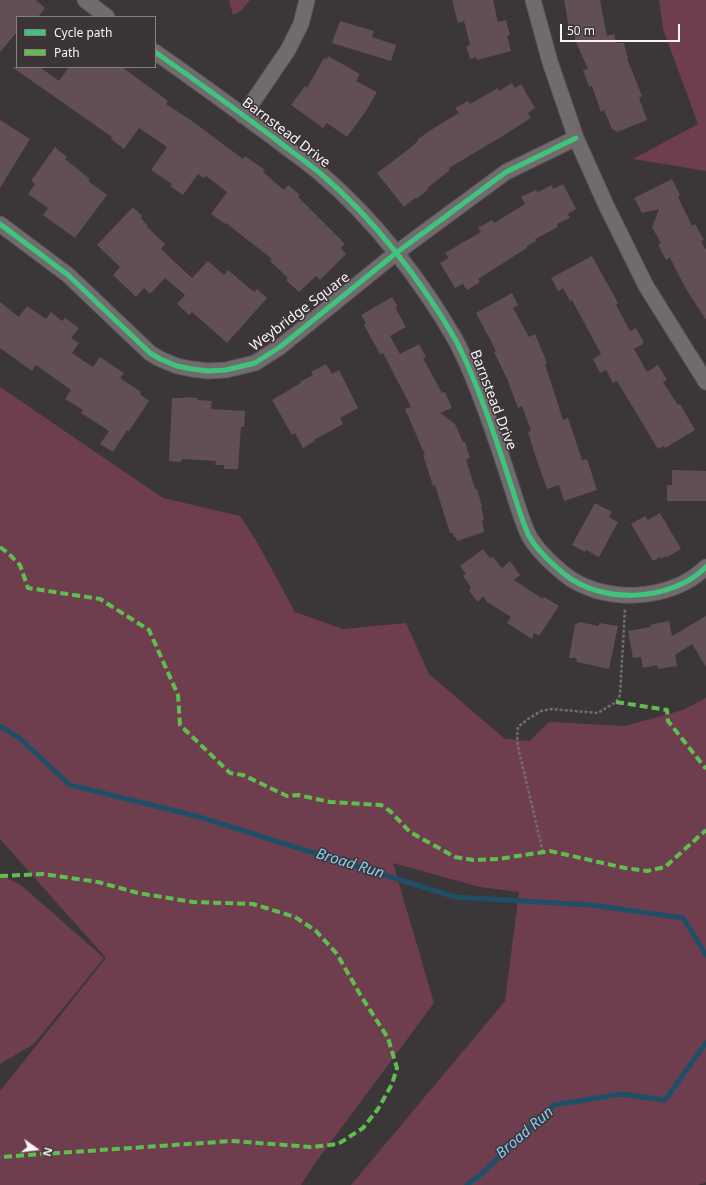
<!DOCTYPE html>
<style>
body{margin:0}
#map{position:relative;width:706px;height:1185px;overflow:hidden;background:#3b3638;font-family:"Noto Sans",sans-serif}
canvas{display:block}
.legend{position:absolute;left:16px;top:16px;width:140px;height:52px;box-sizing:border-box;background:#3c3537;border:1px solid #878183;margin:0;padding:5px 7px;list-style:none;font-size:12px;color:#f8f3f5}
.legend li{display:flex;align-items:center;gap:8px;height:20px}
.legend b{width:20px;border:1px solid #878183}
.north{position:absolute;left:16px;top:1129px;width:40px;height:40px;-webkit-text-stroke:3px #3c3537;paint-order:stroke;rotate:104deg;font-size:11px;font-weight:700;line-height:16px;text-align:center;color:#f8f3f5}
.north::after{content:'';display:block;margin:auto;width:14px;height:18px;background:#f8f3f5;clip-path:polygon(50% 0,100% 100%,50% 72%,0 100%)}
.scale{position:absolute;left:560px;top:24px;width:120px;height:18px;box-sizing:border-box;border:2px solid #f8f3f5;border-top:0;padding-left:5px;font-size:12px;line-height:14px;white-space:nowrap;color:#f8f3f5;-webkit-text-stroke:3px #3c3537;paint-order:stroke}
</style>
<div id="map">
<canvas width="706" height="1185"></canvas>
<ul class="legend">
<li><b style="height:5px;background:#40c37c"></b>Cycle path</li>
<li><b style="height:5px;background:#5fbe4e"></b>Path</li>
</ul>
<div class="north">N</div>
<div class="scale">50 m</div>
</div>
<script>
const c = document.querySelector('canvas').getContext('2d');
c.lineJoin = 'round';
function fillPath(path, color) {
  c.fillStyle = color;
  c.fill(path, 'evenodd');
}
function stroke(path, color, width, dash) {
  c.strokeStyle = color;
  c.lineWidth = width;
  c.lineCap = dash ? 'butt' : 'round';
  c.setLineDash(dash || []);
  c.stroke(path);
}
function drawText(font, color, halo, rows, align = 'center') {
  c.font = font + ' "Noto Sans",sans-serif';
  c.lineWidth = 3;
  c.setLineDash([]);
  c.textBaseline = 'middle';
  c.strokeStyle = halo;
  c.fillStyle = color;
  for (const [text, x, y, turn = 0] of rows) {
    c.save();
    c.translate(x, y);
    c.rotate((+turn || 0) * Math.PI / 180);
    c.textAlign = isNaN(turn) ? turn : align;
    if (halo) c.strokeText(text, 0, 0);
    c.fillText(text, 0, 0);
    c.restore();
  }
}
fillPath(new Path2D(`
 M 229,0 L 250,0 L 241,11 L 233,15 Z
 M 659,0 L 706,0 L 706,171 L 633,159 L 698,124 L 663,29 Z
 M 0,387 L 163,498 L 240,516 L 257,542 L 295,612 L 343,629 L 406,623 L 429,674 L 505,739 L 530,741 L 549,722 L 625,726 L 683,710 L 706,698 L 706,1182 L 698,1185 L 351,1185 L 505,1001 L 519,892 L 480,887 L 393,863 L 434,1003 L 313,1166 L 301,1185 L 0,1185 L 0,1091 L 106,958 L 0,839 Z
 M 0,875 L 21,885 L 104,958 L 34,1044 L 0,1064 Z`), '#6e3e4e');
stroke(new Path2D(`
 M 0,726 L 18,737 L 70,785 L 196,816 L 455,897 L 591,905 L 683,918 L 706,955
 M 467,1185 L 480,1175 L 554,1105 L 621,1094 L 665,1100 L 706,1043`), '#1f4f67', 5);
fillPath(new Path2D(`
 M 0,0 L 36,0 L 45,8 L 38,17 L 17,17 L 17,32 L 0,52 Z
 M 452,0 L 493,0 L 498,22 L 506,20 L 510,35 L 507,36 L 511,51 L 477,60 L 476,57 L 470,59 L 466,46 L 470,45 L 464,21 L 458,23 Z
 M 564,0 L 600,0 L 607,36 L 614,34 L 616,43 L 624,43 L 628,58 L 627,58 L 642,96 L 639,98 L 647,120 L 617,132 L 612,129 L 604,110 L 601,112 L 592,86 L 589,87 L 583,70 L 588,69 L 576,42 L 572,27 L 569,28 Z
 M 340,21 L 374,31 L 372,37 L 396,45 L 391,61 L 332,43 Z
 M 328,56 L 360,74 L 356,81 L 377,92 L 366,111 L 347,137 L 327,123 L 323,128 L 291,105 L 305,86 L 307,88 L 324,58 L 327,59 Z
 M 12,67 L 42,67 L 41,68 L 59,81 L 69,67 L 122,67 L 168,101 L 166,104 L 192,121 L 243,159 L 245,156 L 265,170 L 263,172 L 284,190 L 288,185 L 300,195 L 298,197 L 345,244 L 341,248 L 346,254 L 320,280 L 316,276 L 299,292 L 286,280 L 288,278 L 270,261 L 272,259 L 226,223 L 225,224 L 211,214 L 227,192 L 206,176 L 204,178 L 198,174 L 183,195 L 170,186 L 172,184 L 151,170 L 167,147 L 139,128 L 124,149 L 111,139 L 112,137 Z
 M 512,83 L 515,88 L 521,84 L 535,108 L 528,113 L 531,118 L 506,134 L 449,168 L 450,170 L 427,188 L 429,189 L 416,199 L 415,198 L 404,207 L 377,173 L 405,152 L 418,141 L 417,140 L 429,131 L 459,113 L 455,108 L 468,101 L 470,104 L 498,88 L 499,91 Z
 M 0,120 L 30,139 L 0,188 Z
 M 55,147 L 67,157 L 65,159 L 90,179 L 88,181 L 107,195 L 75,238 L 43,215 L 48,208 L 28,194 L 35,184 L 31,181 Z
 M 672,179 L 680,195 L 678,197 L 692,226 L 695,224 L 704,240 L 701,241 L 706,250 L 706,320 L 686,289 L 670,258 L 666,260 L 658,245 L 661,243 L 652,227 L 659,209 L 642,213 L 634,198 Z
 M 563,184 L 576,209 L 568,214 L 570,218 L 557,224 L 558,227 L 535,239 L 536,241 L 527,246 L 527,248 L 478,279 L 480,282 L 467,290 L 463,284 L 455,288 L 440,263 L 449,258 L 445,253 L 481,232 L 478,228 L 492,220 L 494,223 L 525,204 L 521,197 L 536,190 L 538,192 L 552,185 L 553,189 Z
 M 133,207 L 142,216 L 141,218 L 148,226 L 147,227 L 165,244 L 161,249 L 192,278 L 208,261 L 224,275 L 228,270 L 254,292 L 257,289 L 267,298 L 227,343 L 192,312 L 189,315 L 177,304 L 185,295 L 165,278 L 150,294 L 144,288 L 136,297 L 113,275 L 120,267 L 97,245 Z
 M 592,256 L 618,303 L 616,305 L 630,331 L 636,328 L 644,342 L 642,343 L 643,344 L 634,349 L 647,372 L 658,365 L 667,380 L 663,382 L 678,405 L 680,404 L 695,430 L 665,448 L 664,446 L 658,449 L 617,381 L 613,383 L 606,370 L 600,373 L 593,359 L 601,354 L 572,300 L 570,301 L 563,288 L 558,291 L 551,278 Z
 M 512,293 L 518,305 L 513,308 L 529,337 L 535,334 L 547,363 L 545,364 L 563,420 L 568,418 L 582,460 L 587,459 L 597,490 L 564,501 L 559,485 L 547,489 L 537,461 L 528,432 L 531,431 L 522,406 L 518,408 L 508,381 L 494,352 L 496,351 L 476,313 Z
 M 392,297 L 397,305 L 396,309 L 406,327 L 390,336 L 400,354 L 419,344 L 426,357 L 423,358 L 442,393 L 445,392 L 452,408 L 440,413 L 455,424 L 463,442 L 465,442 L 470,458 L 466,459 L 475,489 L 477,489 L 482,506 L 481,506 L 484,520 L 482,520 L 484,532 L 457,541 L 456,537 L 454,537 L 453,533 L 450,533 L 435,485 L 433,486 L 423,455 L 425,455 L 405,409 L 411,407 L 383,353 L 380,354 L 364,325 L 366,323 L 361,315 Z
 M 0,302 L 19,317 L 27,306 L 46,319 L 51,312 L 62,321 L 65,318 L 79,328 L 71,338 L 79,343 L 72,353 L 93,367 L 100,357 L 124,373 L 120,378 L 141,392 L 140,394 L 149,401 L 129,431 L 127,430 L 113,452 L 100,444 L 109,431 L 81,413 L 83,410 L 65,399 L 71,390 L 36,365 L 32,371 L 0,348 Z
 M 326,364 L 332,374 L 339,370 L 358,408 L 340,418 L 343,424 L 314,440 L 315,441 L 303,448 L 295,433 L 292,435 L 272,400 L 301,383 L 300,382 L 313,375 L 311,372 Z
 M 183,397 L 198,398 L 197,400 L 212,401 L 211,409 L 245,411 L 244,427 L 241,427 L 238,469 L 224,469 L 224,465 L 215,465 L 216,461 L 182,459 L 181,462 L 169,461 L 172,398 L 183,398 Z
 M 672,470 L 706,471 L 706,501 L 667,501 L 667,485 L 672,485 Z
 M 595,503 L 612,512 L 609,517 L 618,522 L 599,557 L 586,550 L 585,552 L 572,545 Z
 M 660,513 L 681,549 L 667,557 L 666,556 L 661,559 L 660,557 L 653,561 L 631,524 L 645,516 L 648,520 Z
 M 483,549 L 490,558 L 493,557 L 502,568 L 510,561 L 520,575 L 514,580 L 543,599 L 544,597 L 559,606 L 539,636 L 534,633 L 532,639 L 507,623 L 511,617 L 487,602 L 483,596 L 478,602 L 469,591 L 471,587 L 463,576 L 466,574 L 460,566 Z
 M 706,616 L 706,667 L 692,644 L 675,655 L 677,666 L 658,669 L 657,665 L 643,668 L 641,657 L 633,658 L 628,631 L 651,627 L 650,625 L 669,621 L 672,636 Z
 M 579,622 L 599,626 L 599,623 L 618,626 L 609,669 L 577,662 L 576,658 L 569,658 L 575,625 Z`), '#624f56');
const minor = new Path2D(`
 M 85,0 L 107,17
 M 533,0 L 550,62 L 576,138 L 606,205 L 646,286 L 706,382
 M 155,52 C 195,80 235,109 274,138 C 289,150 306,161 321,174 C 373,218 421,280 455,339 C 460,348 464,357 468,366 C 484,402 496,439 508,476 C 515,496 520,517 529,536 C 537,550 551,563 563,573 C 601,605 671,602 706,567
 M 243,116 L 288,50 L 301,24 L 307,0
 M 0,224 L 68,275 L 150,353 L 160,359 L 177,366 L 192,369 L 208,371 L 226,370 L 255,363 L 280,347 L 396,253 L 506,172 L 576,138`);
stroke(minor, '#5a5557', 17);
stroke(new Path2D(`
 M 543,852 L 518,747 L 517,737 L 518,727 L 528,719 L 541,711 L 551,709 L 598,713 L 616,702 L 620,695 L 625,609`), '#716d6f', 2.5, [3, 2]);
stroke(minor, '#706c6e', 15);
stroke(new Path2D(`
 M 0,547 L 8,553 L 20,565 L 28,588 L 100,599 L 149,630 L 178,695 L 180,725 L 230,773 L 243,775 L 287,796 L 298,795 L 330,802 L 381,805 L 390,811 L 410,832 L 455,857 L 473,860 L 498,859 L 550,851 L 625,868 L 647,871 L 665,867 L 706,830
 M 616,702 L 667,710 L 668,721 L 706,769
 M 0,876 L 43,874 L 98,882 L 138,893 L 193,902 L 253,904 L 295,917 L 316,931 L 337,954 L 361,996 L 388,1038 L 397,1068 L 392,1084 L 378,1109 L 363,1128 L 338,1144 L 311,1147 L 232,1141 L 0,1157`), '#5fbe4e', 4, [8, 4]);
stroke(new Path2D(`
 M 155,52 C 195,80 235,109 274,138 C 289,150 306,161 321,174 C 373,218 421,280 455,339 C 460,348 464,357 468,366 C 484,402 496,439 508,476 C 515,496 520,517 529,536 C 537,550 551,563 563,573 C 601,605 671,602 706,567
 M 0,224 L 68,275 L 150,353 L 160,359 L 177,366 L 192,369 L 208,371 L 226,370 L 255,363 L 280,347 L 396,253 L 506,172 L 576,138`), '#40c37c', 5);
drawText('14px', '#f8f3f5', '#3c3537', [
 ["Barnstead Drive",286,133,37],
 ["Weybridge Square",300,312,-37],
 ["Barnstead Drive",493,400,69]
]);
drawText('italic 15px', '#86ccf3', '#3c3537', [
 ["Broad Run",350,864,17],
 ["Broad Run",525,1133,-41]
]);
</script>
